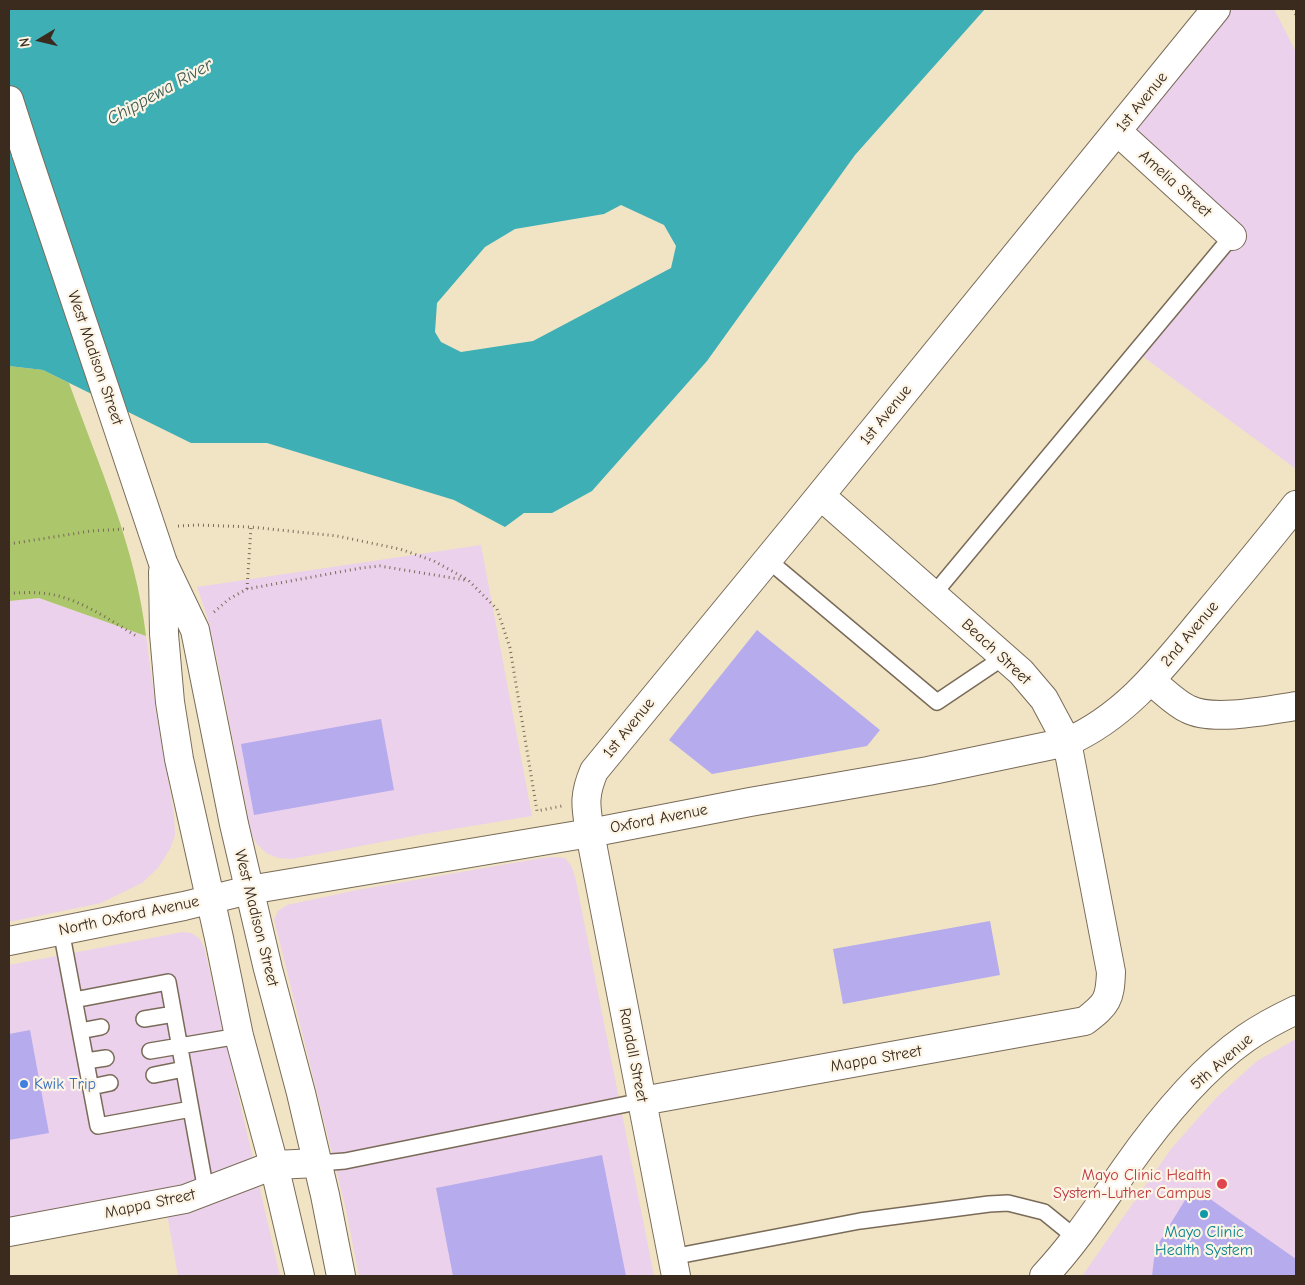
<!DOCTYPE html>
<style>
body{margin:0}
#map{position:relative;width:1305px;height:1285px;overflow:hidden;background:#f0e4c5;font-family:"Comic Neue",sans-serif}
canvas{display:block}
.frame{position:absolute;inset:0;border:10px solid #3b2a1e;pointer-events:none}
.north{position:absolute;left:15px;top:15px;width:50px;height:50px;-webkit-text-stroke:4px #fcf5e5;paint-order:stroke;rotate:261deg;font-size:14px;font-weight:700;line-height:20px;text-align:center;color:#3b2a1e}
.north::after{content:'';display:block;margin:auto;width:18px;height:22px;background:#3b2a1e;clip-path:polygon(50% 0,100% 100%,50% 72%,0 100%)}
</style>
<div id="map">
<canvas width="1305" height="1285"></canvas>
<div class="frame"></div>
<div class="north">N</div>
</div>
<script>
const c = document.querySelector('canvas').getContext('2d');
c.lineJoin = 'round';
function fillPath(path, color) {
  c.fillStyle = color;
  c.fill(path, 'evenodd');
}
function stroke(path, color, width, dash) {
  c.strokeStyle = color;
  c.lineWidth = width;
  c.lineCap = dash ? 'butt' : 'round';
  c.setLineDash(dash || []);
  c.stroke(path);
}
function drawText(font, color, halo, rows, align = 'center') {
  c.font = font + ' "Comic Neue",sans-serif';
  c.lineWidth = 4.5;
  c.setLineDash([]);
  c.textBaseline = 'middle';
  c.strokeStyle = halo;
  c.fillStyle = color;
  for (const [text, x, y, turn = 0] of rows) {
    c.save();
    c.translate(x, y);
    c.rotate((+turn || 0) * Math.PI / 180);
    c.textAlign = isNaN(turn) ? turn : align;
    if (halo) c.strokeText(text, 0, 0);
    c.fillText(text, 0, 0);
    c.restore();
  }
}
fillPath(new Path2D(`
 M 1216,9 L 1274,9 L 1296,52 L 1296,469 L 1138,353 L 1232,236 L 1118,132 Z
 M 481,545 L 532,816 L 424,834 L 292,859 L 278,858 L 266,853 L 256,843 L 251,832 L 217,659 L 207,616 L 197,587 Z
 M 39,598 L 146,636 L 157,717 L 174,814 L 175,835 L 170,849 L 158,868 L 142,883 L 101,903 L 9,922 L 9,601 Z
 M 554,857 L 565,858 L 572,867 L 576,881 L 654,1276 L 359,1276 L 346,1210 L 274,919 L 278,911 L 287,905 L 357,890 L 542,858 Z
 M 183,932 L 191,933 L 199,938 L 204,947 L 280,1276 L 178,1276 L 164,1197 L 9,1223 L 9,965 Z
 M 1296,1039 L 1296,1276 L 1082,1276 L 1171,1149 L 1216,1098 L 1257,1061 Z`), '#ebd1eb');
fillPath(new Path2D(`
 M 9,366 L 43,370 L 69,383 C 99,466 136,548 146,636 L 39,598 L 9,601 Z`), '#acc66c');
fillPath(new Path2D(`
 M 9,9 L 985,9 L 855,155 L 707,361 L 592,491 L 552,513 L 524,513 L 505,527 L 454,500 L 267,443 L 191,443 L 43,370 L 9,366 ZM 621,205 L 664,225 L 676,246 L 671,268 L 533,341 L 461,352 L 441,342 L 435,332 L 437,303 L 485,247 L 515,229 L 604,214 Z`), '#3eafb5');
fillPath(new Path2D(`
 M 757,630 L 880,730 L 867,746 L 712,774 L 669,740 Z
 M 381,719 L 394,790 L 254,815 L 241,744 Z
 M 990,921 L 1000,975 L 843,1004 L 833,949 Z
 M 30,1030 L 49,1133 L 9,1140 L 9,1034 Z
 M 602,1155 L 626,1276 L 453,1276 L 436,1188 Z
 M 1193,1187 L 1296,1259 L 1296,1276 L 1152,1276 L 1154,1259 L 1160,1241 Z`), '#b6abed');
const service = new Path2D(`
 M 768,560 L 937,702 L 1004,657
 M 933,595 L 1232,236
 M 61,930 L 98,1126 L 191,1109 L 206,1191
 M 74,1000 L 168,982 L 191,1109
 M 144,1019 L 174,1014
 M 80,1031 L 101,1027
 M 150,1051 L 239,1036
 M 86,1061 L 106,1058
 M 154,1075 L 184,1069
 M 91,1087 L 110,1083
 M 318,1163 L 345,1161 L 642,1101
 M 672,1257 L 860,1221 L 989,1204 L 1008,1203 L 1044,1212 L 1076,1238`);
const minor = new Path2D(`
 M 1118,132 L 1232,236
 M 1151,681 C 1163,690 1175,703 1188,709 C 1212,722 1270,710 1296,706
 M 642,1101 L 1085,1021 C 1107,1004 1110,1000 1111,972 L 1067,742 L 1044,699 L 1021,672 L 821,496
 M 9,1232 L 185,1199 L 274,1165 L 318,1163
 M 676,1276 L 590,833 C 586,807 583,797 594,771 L 797,524 L 1216,9`);
const tertiary = new Path2D(`
 M 9,941 L 184,906 L 249,890 L 590,833 L 750,802 L 928,771 L 1067,742 C 1128,715 1165,664 1206,615 C 1237,578 1267,542 1296,505`);
const secondary = new Path2D(`
 M 9,100 L 26,153
 M 163,563 L 195,630 L 234,824 L 268,969 L 301,1093 L 325,1195 L 341,1276
 M 163,572 L 164,634 L 170,702 L 179,759 L 219,938 L 239,1036 L 274,1165 L 300,1276
 M 1044,1276 C 1075,1243 1099,1206 1125,1169 C 1158,1122 1199,1071 1246,1038 C 1262,1027 1279,1018 1296,1010`);
stroke(service, '#7a6b58', 18);
stroke(minor, '#7a6b58', 30);
stroke(tertiary, '#7a6b58', 30);
stroke(secondary, '#7a6b58', 30);
stroke(new Path2D(`
 M 1293,9 L 1296,15
 M 178,526 L 199,525 L 251,527 L 337,536 L 400,549 L 434,561 L 468,580 L 497,609 L 510,648 L 537,811 L 562,806
 M 9,544 L 91,531 L 125,529
 M 247,589 L 251,527
 M 9,593 C 19,593 30,592 40,593 C 75,595 108,619 138,637
 M 214,612 L 229,599 L 247,589 L 361,568 L 380,566 L 465,580`), '#7a6b58', 3, [1, 4]);
stroke(service, '#fff', 15);
stroke(minor, '#fff', 28);
stroke(tertiary, '#fff', 28);
stroke(secondary, '#fff', 28);
const secondaryBridge = new Path2D(`
 M 26,153 L 163,563`);
stroke(secondaryBridge, '#7a6b58', 30, []);
stroke(secondaryBridge, '#fff', 28);
for (const [x, y, r, color] of [
 [24,1084,5,"#3f7fe0"],
 [1222,1184,6,"#e0444e"],
 [1204,1214,5,"#0f9aa8"]
]) {
  const dot = new Path2D();
  dot.arc(x, y, r, 0, 2 * Math.PI);
  c.fillStyle = color;
  c.fill(dot);
  stroke(dot, '#fcf5e5', 2);
}
drawText('16px', '#3b2a1e', '#fcf5e5', [
 ["1st Avenue",1142,102,-51],
 ["Amelia Street",1175,184,42],
 ["West Madison Street",95,358,71],
 ["1st Avenue",886,415,-51],
 ["2nd Avenue",1190,634,-50],
 ["Beach Street",996,652,43],
 ["1st Avenue",629,728,-51],
 ["Oxford Avenue",659,819,-11],
 ["North Oxford Avenue",129,916,-12],
 ["West Madison Street",256,918,76],
 ["Randall Street",633,1055,79],
 ["Mappa Street",876,1059,-10],
 ["5th Avenue",1222,1062,-41],
 ["Mappa Street",150,1204,-12]
]);
drawText('16px', '#366cbe', '#fcf5e5', [
 ["Kwik Trip",34,1084]
], 'left');
drawText('16px', '#be3a42', '#fcf5e5', [
 ["Mayo Clinic Health",1211,1175],
 ["System-Luther Campus",1211,1193]
], 'right');
drawText('16px', '#0d838f', '#fcf5e5', [
 ["Mayo Clinic",1204,1232],
 ["Health System",1204,1250]
]);
drawText('italic 18px', '#3c5953', '#fcf5e5', [
 ["Chippewa River",160,92,-29]
]);
</script>
